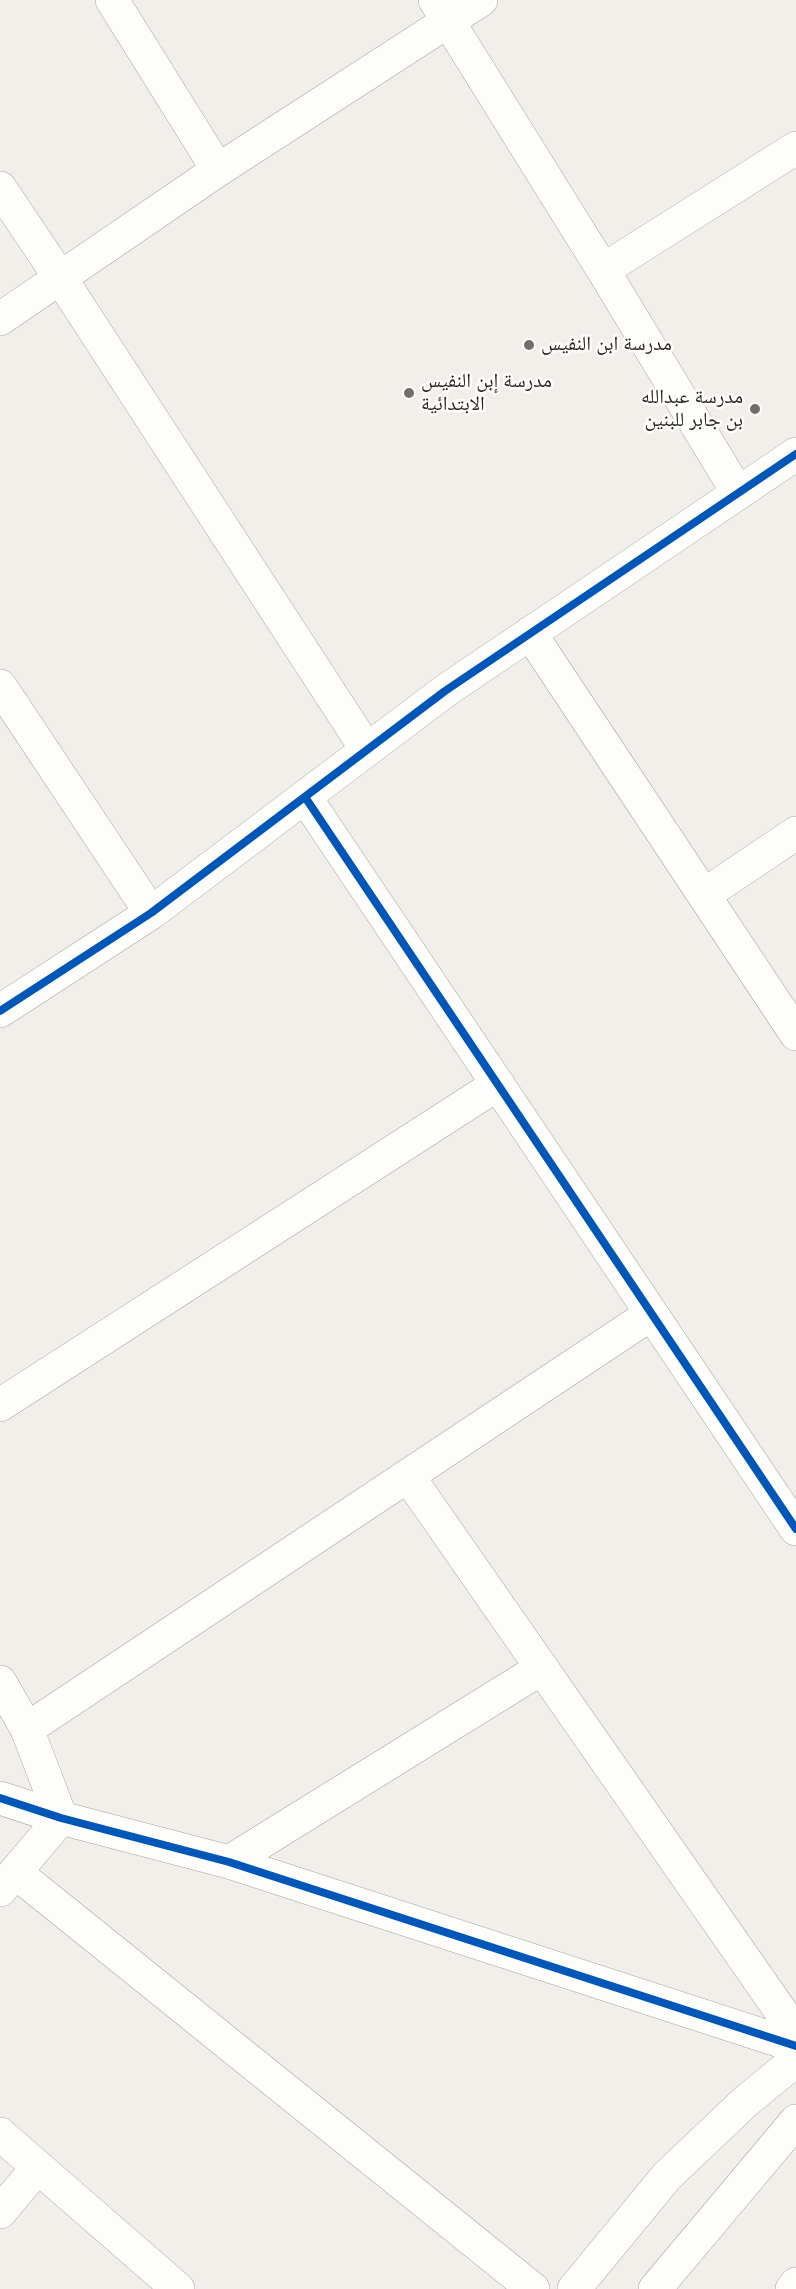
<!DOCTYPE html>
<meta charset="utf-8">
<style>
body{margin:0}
canvas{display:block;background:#f2efea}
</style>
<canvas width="796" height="2289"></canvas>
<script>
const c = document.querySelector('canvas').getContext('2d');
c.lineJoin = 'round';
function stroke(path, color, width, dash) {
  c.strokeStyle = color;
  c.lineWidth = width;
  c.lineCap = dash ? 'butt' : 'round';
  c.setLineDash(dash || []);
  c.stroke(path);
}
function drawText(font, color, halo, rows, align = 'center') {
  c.font = font + ' "Nunito Sans","Noto Naskh Arabic",sans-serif';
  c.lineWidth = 5;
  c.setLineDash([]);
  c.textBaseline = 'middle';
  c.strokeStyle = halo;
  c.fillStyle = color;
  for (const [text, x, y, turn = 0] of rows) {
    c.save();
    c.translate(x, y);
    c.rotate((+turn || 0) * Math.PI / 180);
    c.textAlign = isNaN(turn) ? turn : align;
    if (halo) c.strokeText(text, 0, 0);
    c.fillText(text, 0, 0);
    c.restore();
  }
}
const minor = new Path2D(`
 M 112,0 L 218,170
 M 435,0 L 603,270 L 738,493
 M 0,188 L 61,279 L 367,750
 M 603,270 L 796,148
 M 0,319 L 218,170 L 481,0
 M 530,633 L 796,1034
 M 0,686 L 151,913
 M 305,797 L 796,1529
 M 704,895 L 796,833
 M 0,1011 L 151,913 L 445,691 L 796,454
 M 0,1405 L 498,1084
 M 408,1476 L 796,2033
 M 0,1682 L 27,1729 L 61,1818 L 0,1890
 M 27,1729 L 651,1314
 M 0,1798 L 61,1818 L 229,1862 L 796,2046
 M 229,1862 L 542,1668
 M 15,1872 L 533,2289
 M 0,2134 L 178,2289
 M 0,2212 L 38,2167
 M 574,2289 L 667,2176 L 745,2102 L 796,2060`);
const highway = new Path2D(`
 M 655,2289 L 796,2121
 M 792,2289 L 796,2284`);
stroke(minor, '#a6a4a0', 34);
stroke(highway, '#a6a4a0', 34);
stroke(minor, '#fdfdfc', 33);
stroke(highway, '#fdfdfc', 33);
stroke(new Path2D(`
 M 305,797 L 796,1529
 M 0,1011 L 151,913 L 445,691 L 796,454
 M 0,1798 L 61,1818 L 229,1862 L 796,2046`), '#0057b8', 8);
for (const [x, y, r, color] of [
 [529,345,6,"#706e69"],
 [409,393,6,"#706e69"],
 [755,409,6,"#706e69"]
]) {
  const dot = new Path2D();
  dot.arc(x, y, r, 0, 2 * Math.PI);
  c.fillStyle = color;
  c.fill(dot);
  stroke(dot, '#fefdfb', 2);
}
drawText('20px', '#2a2824', '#fefdfb', [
 ["مدرسة ابن النفيس",541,345],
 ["مدرسة إبن النفيس",421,382],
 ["الابتدائية",421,405],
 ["مدرسة عبدالله",743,398,"right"],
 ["بن جابر للبنين",743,421,"right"]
], 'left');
</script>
